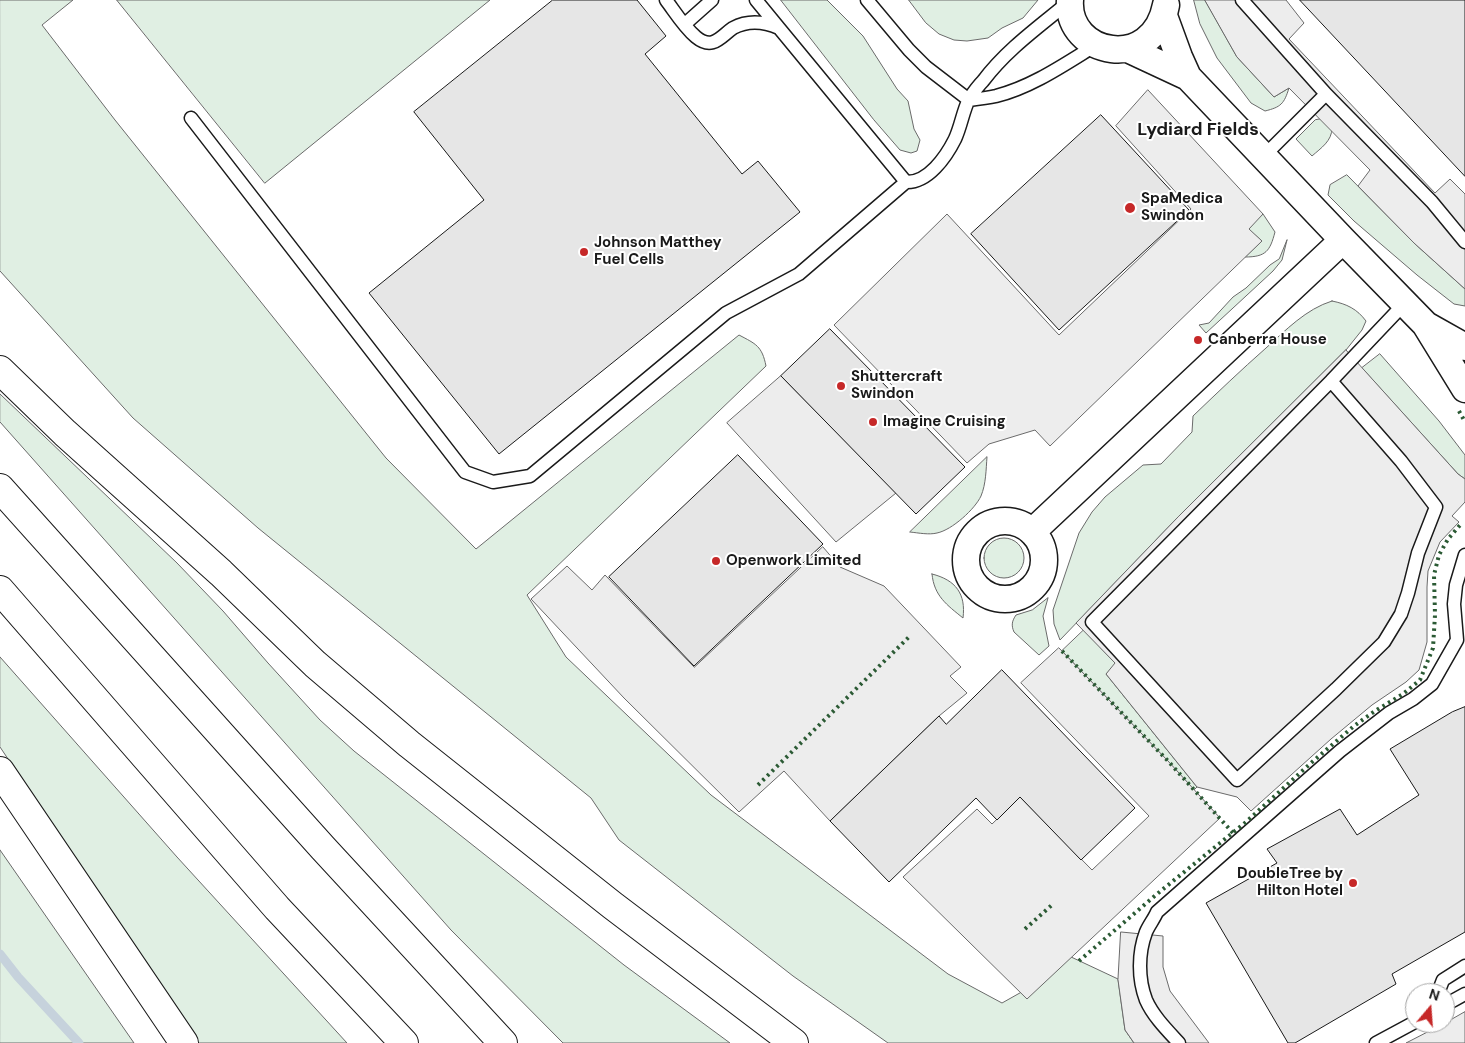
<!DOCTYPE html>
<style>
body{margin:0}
#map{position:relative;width:1465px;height:1043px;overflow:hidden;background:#fff;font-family:"DM Sans",sans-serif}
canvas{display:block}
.north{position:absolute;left:1405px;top:983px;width:50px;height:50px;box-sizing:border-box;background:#fff;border:1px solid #a3a3a3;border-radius:50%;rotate:18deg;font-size:14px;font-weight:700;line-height:20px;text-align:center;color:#1a1a1a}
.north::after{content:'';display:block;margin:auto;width:18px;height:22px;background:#c62828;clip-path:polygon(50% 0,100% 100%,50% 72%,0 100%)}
</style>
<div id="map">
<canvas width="1465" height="1043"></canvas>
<div class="north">N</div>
</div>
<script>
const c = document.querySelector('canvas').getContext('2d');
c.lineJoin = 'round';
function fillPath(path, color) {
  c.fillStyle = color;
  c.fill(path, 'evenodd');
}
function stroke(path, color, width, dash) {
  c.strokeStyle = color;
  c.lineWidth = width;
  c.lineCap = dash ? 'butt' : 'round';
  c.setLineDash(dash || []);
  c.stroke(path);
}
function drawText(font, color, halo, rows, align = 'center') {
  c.font = font + ' "DM Sans",sans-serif';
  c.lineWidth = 4;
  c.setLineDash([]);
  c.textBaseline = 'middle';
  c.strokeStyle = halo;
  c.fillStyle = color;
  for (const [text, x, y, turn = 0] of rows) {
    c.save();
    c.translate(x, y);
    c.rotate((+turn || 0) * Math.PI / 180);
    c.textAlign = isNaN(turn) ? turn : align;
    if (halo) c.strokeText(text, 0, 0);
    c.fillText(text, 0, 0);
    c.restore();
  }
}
const green = new Path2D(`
 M 0,0 L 73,0 L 42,25 L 115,120 L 386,458 L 476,549 L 739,335 C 756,344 762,346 766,366 L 527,595 L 566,657 L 711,795 L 948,974 L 1002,1003 L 1034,985 L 1069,956 L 1118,979 L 1125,1030 L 1134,1043 L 888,1043 L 793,976 L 619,840 L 591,798 L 258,528 L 133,418 L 0,271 Z
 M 117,0 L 490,0 L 265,183 Z
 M 781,0 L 827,0 L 863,36 L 897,89 L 908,101 L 914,129 L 920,140 L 917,151 L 911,153 L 900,150 L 874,120 Z
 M 909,0 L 1038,0 L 1023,18 L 1002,28 L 988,38 L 967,41 L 954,40 L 939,34 L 926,23 Z
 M 1194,0 L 1205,0 L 1237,57 L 1274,97 L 1289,88 C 1284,104 1281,107 1265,111 L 1251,103 L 1217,58 L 1200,24 Z
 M 1321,119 L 1332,128 C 1332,141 1321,148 1312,156 L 1296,139 L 1315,120 Z
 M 1347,175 L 1414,243 L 1465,289 L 1465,306 L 1454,304 L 1417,275 L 1354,221 L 1328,195 L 1330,185 Z
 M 1263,214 L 1275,232 C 1270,251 1266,257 1245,257 L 1262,241 L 1248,229 Z
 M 1287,240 L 1282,260 L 1273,271 L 1206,333 L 1199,325 L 1209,323 L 1233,297 L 1246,288 L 1270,265 L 1279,259 Z
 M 1332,301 C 1347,304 1357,309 1366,321 L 1362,330 L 1346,350 L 1178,517 L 1060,640 L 1054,624 L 1053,610 L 1079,533 L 1092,512 L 1105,497 L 1143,465 L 1161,464 L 1192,432 L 1193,416 C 1217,393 1241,370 1266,348 C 1286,330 1306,309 1332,301 Z
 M 1380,354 L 1439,421 L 1465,455 L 1465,479 L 1458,474 L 1362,368 Z
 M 0,394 L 177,563 L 223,611 L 268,663 L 320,720 L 354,751 L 624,965 L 730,1043 L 563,1043 L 451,930 L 0,422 Z
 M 987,457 C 986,470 986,484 981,496 C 975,509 952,530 937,533 C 929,535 919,533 910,532 Z
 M984 558a20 20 0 1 1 40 0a20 20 0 1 1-40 0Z
 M 932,574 C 956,580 966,594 963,618 C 947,605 934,596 932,574 Z
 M 1048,598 L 1043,616 L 1049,646 L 1039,655 L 1014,632 C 1011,625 1012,621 1016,615 L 1032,610 Z
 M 1084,630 L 1116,664 L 1106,674 L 1197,787 L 1194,790 L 1062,651 Z
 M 0,657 L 177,857 L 347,1043 L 198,1043 L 0,747 Z
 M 0,850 L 134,1043 L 0,1043 Z`);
fillPath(green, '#e0efe3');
stroke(green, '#6a6a6a', 1);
const parking = new Path2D(`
 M 1205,0 L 1286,0 L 1304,23 L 1289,39 L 1435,193 L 1450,179 L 1465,194 L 1465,289 L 1414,243 L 1358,186 L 1370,170 L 1289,88 L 1274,97 L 1237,57 Z
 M 1148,90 L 1263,214 L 1249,229 L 1262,241 L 1050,446 L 1035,430 L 989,444 L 967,463 L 834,325 L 947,214 L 1059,335 L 1191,209 L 1116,126 Z
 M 1346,350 L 1458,474 L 1465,479 L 1465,502 L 1452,516 L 1459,522 L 1440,542 L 1428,571 L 1427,587 L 1427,642 L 1419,670 L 1406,682 L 1372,705 L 1331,739 L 1251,811 L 1237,797 L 1197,787 L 1106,674 L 1115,663 L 1076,623 L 1178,517 Z
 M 781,376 L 896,493 L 836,542 L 727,423 Z
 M 823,547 L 840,567 L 884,586 L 961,667 L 950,676 L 967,693 L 939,716 L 830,821 L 784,771 L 739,812 L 624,698 L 531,599 L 567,566 L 592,590 L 605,575 L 694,667 Z
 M 1059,648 L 1168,761 L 1220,818 L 1027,999 L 903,877 L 977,809 L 992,824 L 1020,797 L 1092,870 L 1149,816 L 1021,683 Z
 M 1121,932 L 1163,936 L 1163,967 L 1170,991 L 1209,1043 L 1134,1043 L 1125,1030 L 1118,980 Z
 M 1465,1012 L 1465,1043 L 1406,1043 L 1445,1023 Z`);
fillPath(parking, '#ededed');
stroke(parking, '#6a6a6a', 1);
stroke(new Path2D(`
 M 0,954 L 18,977 L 79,1043`), '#c6d2dc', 9);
const building = new Path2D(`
 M 553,0 L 637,0 L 666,36 L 645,54 L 742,174 L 758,161 L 800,212 L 499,454 L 369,293 L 484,200 L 414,112 Z
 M 1300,0 L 1465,0 L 1465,176 Z
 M 1101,115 L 1189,210 L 1059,330 L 971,234 Z
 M 830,329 L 965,467 L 916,514 L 781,376 Z
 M 738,455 L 823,544 L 694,666 L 609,577 Z
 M 1002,670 L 1135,808 L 1081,860 L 1020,797 L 997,820 L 976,798 L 889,882 L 830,821 L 939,716 L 946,724 Z
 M 1465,707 L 1465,932 L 1392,974 L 1396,984 L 1295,1043 L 1288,1043 L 1206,903 L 1277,863 L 1267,849 L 1340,809 L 1357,835 L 1419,795 L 1390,749 L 1452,712 Z`);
fillPath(building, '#e6e6e6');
stroke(building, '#1a1a1a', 1);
const lane = new Path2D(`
 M 666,0 C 675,12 684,27 696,37 C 713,51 721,36 733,28 C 748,20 765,22 779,28 L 756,0
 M 867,0 L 909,50 L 926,67 L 969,100 C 978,99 987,98 996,96 C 1032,87 1065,64 1096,45
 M 1242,0 L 1326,94
 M 685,24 L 712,0
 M 779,28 L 906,182
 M 191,118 L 465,472 L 493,482 L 530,476 L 726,313 L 799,274 L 906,182 C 928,183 946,157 955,139 C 961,126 963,111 969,99 C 973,93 978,86 983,81 C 1007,49 1040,26 1070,1
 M 1264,156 L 1326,94 L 1432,202 L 1465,242
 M 1331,381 L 1401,461 L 1436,507 L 1418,553 L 1408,593 L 1401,614 L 1384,642 L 1336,689 L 1237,780 L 1092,622 L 1331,381 L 1405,303
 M 1438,993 L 1443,980 L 1465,966
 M 1445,1005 L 1465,994
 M 1179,1043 C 1167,1030 1153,1016 1146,1000 C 1138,979 1138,953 1146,932 C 1149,925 1154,919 1157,912 L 1340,751 L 1389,713 L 1413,699 L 1432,684 L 1457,640 L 1454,604 L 1456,585 L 1465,555
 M 1376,1043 L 1415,1022`);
const street = new Path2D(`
 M 1070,0 C 1066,56 1153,73 1166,5
 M 1164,16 L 1179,57 L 1188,77 L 1343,240 L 1425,324 L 1465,389
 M 1128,49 L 1188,77
 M 1426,325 L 1465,347
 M966 560a39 39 0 1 1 78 0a39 39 0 1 1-78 0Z
 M 1032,532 L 1343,240`);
const highway = new Path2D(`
 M 0,370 L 65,433 L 221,573 L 315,664 L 409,744 L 612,905 L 794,1043
 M 0,488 L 323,848 L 503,1043
 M 0,590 L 277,908 L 404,1043
 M 0,771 L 184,1043`);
stroke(lane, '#1a1a1a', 15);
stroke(street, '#1a1a1a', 29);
stroke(highway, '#1a1a1a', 30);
stroke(lane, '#fff', 12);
stroke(street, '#fff', 26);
stroke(highway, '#fff', 28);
stroke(new Path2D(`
 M 1459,411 L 1465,422
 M 1062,651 L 1168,761 L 1233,833
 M 758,785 L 910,636
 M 1025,929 L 1053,904
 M 1079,961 L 1157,894 L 1246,822 L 1311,763 L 1354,726 L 1375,711 L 1403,694 L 1420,680 L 1433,648 L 1435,615 L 1434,575 L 1439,555 L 1448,539 L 1461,524`), '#2b5a34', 4, [2.5, 4]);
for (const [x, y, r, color] of [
 [1130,208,6,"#c62828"],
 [584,252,5,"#c62828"],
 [1198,340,5,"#c62828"],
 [841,386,5,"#c62828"],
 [873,422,5,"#c62828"],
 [716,561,5,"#c62828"],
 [1353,883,5,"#c62828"]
]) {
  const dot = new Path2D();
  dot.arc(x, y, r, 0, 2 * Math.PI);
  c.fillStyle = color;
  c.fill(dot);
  stroke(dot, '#fff', 2);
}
drawText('bold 15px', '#1a1a1a', '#fff', [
 ["SpaMedica",1141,199],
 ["Swindon",1141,216],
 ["Johnson Matthey",594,243],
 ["Fuel Cells",594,260],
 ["Canberra House",1208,340],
 ["Shuttercraft",851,377],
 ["Swindon",851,394],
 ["Imagine Cruising",883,422],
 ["Openwork Limited",726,561],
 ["DoubleTree by",1343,874,"right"],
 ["Hilton Hotel",1343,891,"right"]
], 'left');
drawText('bold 18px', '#1a1a1a', '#fff', [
 ["Lydiard Fields",1198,130]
]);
</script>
